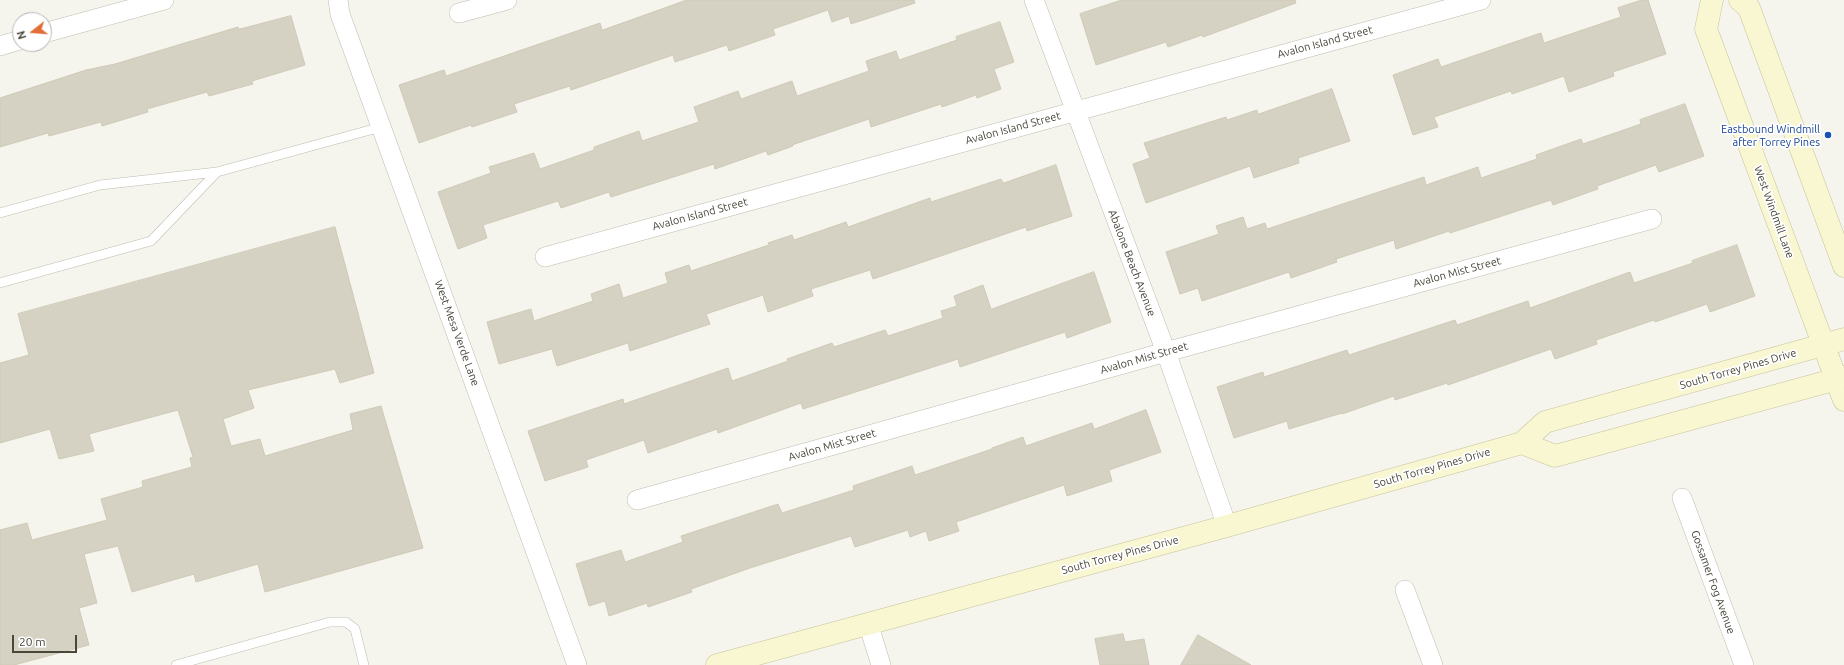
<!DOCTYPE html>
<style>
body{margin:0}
#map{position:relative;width:1844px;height:665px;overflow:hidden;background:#f5f4ed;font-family:Ubuntu,sans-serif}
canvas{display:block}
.north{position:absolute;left:12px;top:12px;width:40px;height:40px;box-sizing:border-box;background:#fff;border:1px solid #b6b5b1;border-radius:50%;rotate:253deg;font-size:11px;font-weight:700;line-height:16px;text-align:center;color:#49463b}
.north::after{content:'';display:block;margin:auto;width:14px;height:18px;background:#e36d35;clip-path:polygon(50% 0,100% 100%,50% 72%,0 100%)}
.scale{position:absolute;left:12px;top:635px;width:65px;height:18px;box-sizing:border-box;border:2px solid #49463b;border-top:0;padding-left:5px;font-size:12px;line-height:14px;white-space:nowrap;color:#49463b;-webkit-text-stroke:3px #fff;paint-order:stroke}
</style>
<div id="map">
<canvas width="1844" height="665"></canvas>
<div class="north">N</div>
<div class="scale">20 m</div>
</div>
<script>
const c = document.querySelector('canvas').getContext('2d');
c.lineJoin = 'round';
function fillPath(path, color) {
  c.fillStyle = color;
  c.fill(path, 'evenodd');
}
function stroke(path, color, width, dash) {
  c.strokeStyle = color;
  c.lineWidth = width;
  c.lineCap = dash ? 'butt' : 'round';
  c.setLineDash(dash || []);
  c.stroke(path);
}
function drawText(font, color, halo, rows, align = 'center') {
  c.font = font + ' Ubuntu,sans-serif';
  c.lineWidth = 3.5;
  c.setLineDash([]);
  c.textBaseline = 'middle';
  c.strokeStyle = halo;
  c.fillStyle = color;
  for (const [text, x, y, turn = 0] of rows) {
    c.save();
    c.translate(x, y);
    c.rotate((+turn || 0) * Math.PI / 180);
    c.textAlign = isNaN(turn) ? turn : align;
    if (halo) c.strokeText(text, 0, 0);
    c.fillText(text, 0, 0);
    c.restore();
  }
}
const building = new Path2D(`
 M 687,0 L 914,0 L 915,3 L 851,24 L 849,16 L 832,22 L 828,10 L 773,29 L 775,35 L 729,51 L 727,45 L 675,62 L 673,55 L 571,90 L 570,86 L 514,104 L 517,112 L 472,127 L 471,125 L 419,143 L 399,85 L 444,70 L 446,76 L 600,23 L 602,30 Z
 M 1122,0 L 1295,0 L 1296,3 L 1203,37 L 1202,35 L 1168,47 L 1166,42 L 1096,65 L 1080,14 Z
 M 1642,0 L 1648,0 L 1666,54 L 1613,72 L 1614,76 L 1569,92 L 1564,76 L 1512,94 L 1511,91 L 1434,117 L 1438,127 L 1413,135 L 1393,75 L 1438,59 L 1441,67 L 1541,33 L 1544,43 L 1621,17 L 1618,8 Z
 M 291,16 L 305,65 L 252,81 L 253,84 L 209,96 L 207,92 L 147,109 L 148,112 L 102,126 L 101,122 L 49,136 L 48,133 L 0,147 L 0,98 L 86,70 L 115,64 L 238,27 L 239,29 Z
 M 1000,22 L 1014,62 L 994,69 L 1001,89 L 977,98 L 976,95 L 942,107 L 941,104 L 871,127 L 869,119 L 792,145 L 793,146 L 768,155 L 766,151 L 715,169 L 714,164 L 611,197 L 609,192 L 561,208 L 558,201 L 483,225 L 487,238 L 458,249 L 438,192 L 491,173 L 489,167 L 534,153 L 540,169 L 594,150 L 594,147 L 639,131 L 642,141 L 699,122 L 694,107 L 738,91 L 741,99 L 792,81 L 797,96 L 869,71 L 866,61 L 896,51 L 899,60 L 957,40 L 956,37 Z
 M 1332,89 L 1350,141 L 1298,158 L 1299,163 L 1254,178 L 1250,166 L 1146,203 L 1133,164 L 1150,158 L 1144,143 L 1226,117 L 1227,120 L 1257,110 L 1258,114 Z
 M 1685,104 L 1704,156 L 1659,172 L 1656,165 L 1597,186 L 1598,189 L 1553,205 L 1551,200 L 1450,233 L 1449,231 L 1396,249 L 1394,240 L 1336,259 L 1337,262 L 1291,278 L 1289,272 L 1202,301 L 1198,288 L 1180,294 L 1166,252 L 1219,234 L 1216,226 L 1243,217 L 1247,229 L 1265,223 L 1267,229 L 1424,177 L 1426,185 L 1478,167 L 1481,178 L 1537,159 L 1536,155 L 1581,139 L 1583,144 L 1641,124 L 1640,120 Z
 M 1056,165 L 1072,216 L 1027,231 L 1026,227 L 873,279 L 870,270 L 811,289 L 813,296 L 768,312 L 763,295 L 706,314 L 710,324 L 630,351 L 628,343 L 557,366 L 552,349 L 499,364 L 487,322 L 531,309 L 534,321 L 593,301 L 591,294 L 619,284 L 623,298 L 668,283 L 665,273 L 689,265 L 691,271 L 769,245 L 768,243 L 792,235 L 794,240 L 846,222 L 848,227 L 930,198 L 931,202 L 1001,179 L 1003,183 Z
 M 335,227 L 374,373 L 340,383 L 335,369 L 248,390 L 254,408 L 223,419 L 231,446 L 260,439 L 265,456 L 353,430 L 350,414 L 381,406 L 423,548 L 265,592 L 258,564 L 196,582 L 194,574 L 132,592 L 118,546 L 84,554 L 97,603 L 79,608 L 89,645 L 14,665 L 0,665 L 0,530 L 27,523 L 32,540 L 107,520 L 101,499 L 143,487 L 142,481 L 192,467 L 190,458 L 193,457 L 178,410 L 89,434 L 94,451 L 59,459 L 50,429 L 0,443 L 0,363 L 29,355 L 18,314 Z
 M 1737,245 L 1755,296 L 1710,312 L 1707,304 L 1655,322 L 1654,320 L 1596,340 L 1597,344 L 1555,359 L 1551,349 L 1448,385 L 1447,383 L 1395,400 L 1394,396 L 1342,414 L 1342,413 L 1289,429 L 1287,421 L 1234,438 L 1217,387 L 1263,372 L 1264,377 L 1347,350 L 1349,355 L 1455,320 L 1457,325 L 1528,301 L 1530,308 L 1630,272 L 1634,283 L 1693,263 L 1692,261 Z
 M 1094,272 L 1111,322 L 1067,338 L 1065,332 L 960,367 L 958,359 L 803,409 L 801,403 L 718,433 L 717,429 L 648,453 L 644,440 L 586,460 L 588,467 L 545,481 L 528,431 L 623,399 L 624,404 L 728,368 L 732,381 L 788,361 L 787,359 L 832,343 L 834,347 L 885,330 L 888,336 L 943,318 L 941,311 L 957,306 L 954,296 L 983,285 L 991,309 Z
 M 1146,410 L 1161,452 L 1109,470 L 1112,481 L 1067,496 L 1064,485 L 956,522 L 959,531 L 929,541 L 926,531 L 910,537 L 908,530 L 855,547 L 851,536 L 750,568 L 691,589 L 692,592 L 648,607 L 647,603 L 609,616 L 605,601 L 589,606 L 576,564 L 621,550 L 625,562 L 683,542 L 681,536 L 778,504 L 782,513 L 854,490 L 853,486 L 912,466 L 915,475 L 992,449 L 992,448 L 1023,437 L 1026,446 L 1092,423 L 1094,429 Z
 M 1123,634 L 1125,642 L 1144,639 L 1149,665 L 1100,665 L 1095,639 Z
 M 1198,635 L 1251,665 L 1181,665 Z`);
fillPath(building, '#d5d1c3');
stroke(building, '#cfcab7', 1);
const lane = new Path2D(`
 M 0,213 L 100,185 L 217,172 L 381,127
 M 0,283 L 151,241 L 217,172
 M 176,665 L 330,622 L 346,622 L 355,629 L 364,665`);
const street = new Path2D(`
 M 338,0 L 340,14 L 577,665
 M 1034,0 L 1166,352 L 1227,526
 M 459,13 L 507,0
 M 44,33 L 164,0
 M 0,46 L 20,40
 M 545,257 L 1481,0
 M 1682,498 L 1744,665
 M 637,500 L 1166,352 L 1652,219
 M 1405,590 L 1433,665
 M 868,623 L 881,665`);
const secondary = new Path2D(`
 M 1712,0 L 1706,29 L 1844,400
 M 1740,0 L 1749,8 L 1844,266
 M 1522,443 L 1555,456 L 1844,377
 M 717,665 L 1227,526 L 1522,443 L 1545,422 L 1844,339`);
stroke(lane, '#bfbdb0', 10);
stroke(street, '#bfbdb0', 20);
stroke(secondary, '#c7c39a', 23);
stroke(lane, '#fff', 9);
stroke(street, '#fff', 19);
stroke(secondary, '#f9f7d2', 22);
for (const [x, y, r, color] of [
 [1828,135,4,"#1a4fb4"]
]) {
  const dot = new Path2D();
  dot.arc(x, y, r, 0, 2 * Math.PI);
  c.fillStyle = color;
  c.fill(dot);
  stroke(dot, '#fff', 1.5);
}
drawText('11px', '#49463b', '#fff', [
 ["Avalon Island Street",1325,42,-15],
 ["Avalon Island Street",1013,128,-15],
 ["West Windmill Lane",1774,212,70],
 ["Avalon Island Street",700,214,-15],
 ["Abalone Beach Avenue",1132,263,69],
 ["Avalon Mist Street",1457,272,-15],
 ["West Mesa Verde Lane",457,333,70],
 ["Avalon Mist Street",1144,358,-16],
 ["South Torrey Pines Drive",1738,369,-16],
 ["Avalon Mist Street",832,445,-16],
 ["South Torrey Pines Drive",1432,468,-16],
 ["South Torrey Pines Drive",1120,555,-15],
 ["Gossamer Fog Avenue",1713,582,70]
]);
drawText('11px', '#164399', '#fff', [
 ["Eastbound Windmill",1820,129],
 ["after Torrey Pines",1820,142]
], 'right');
</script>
